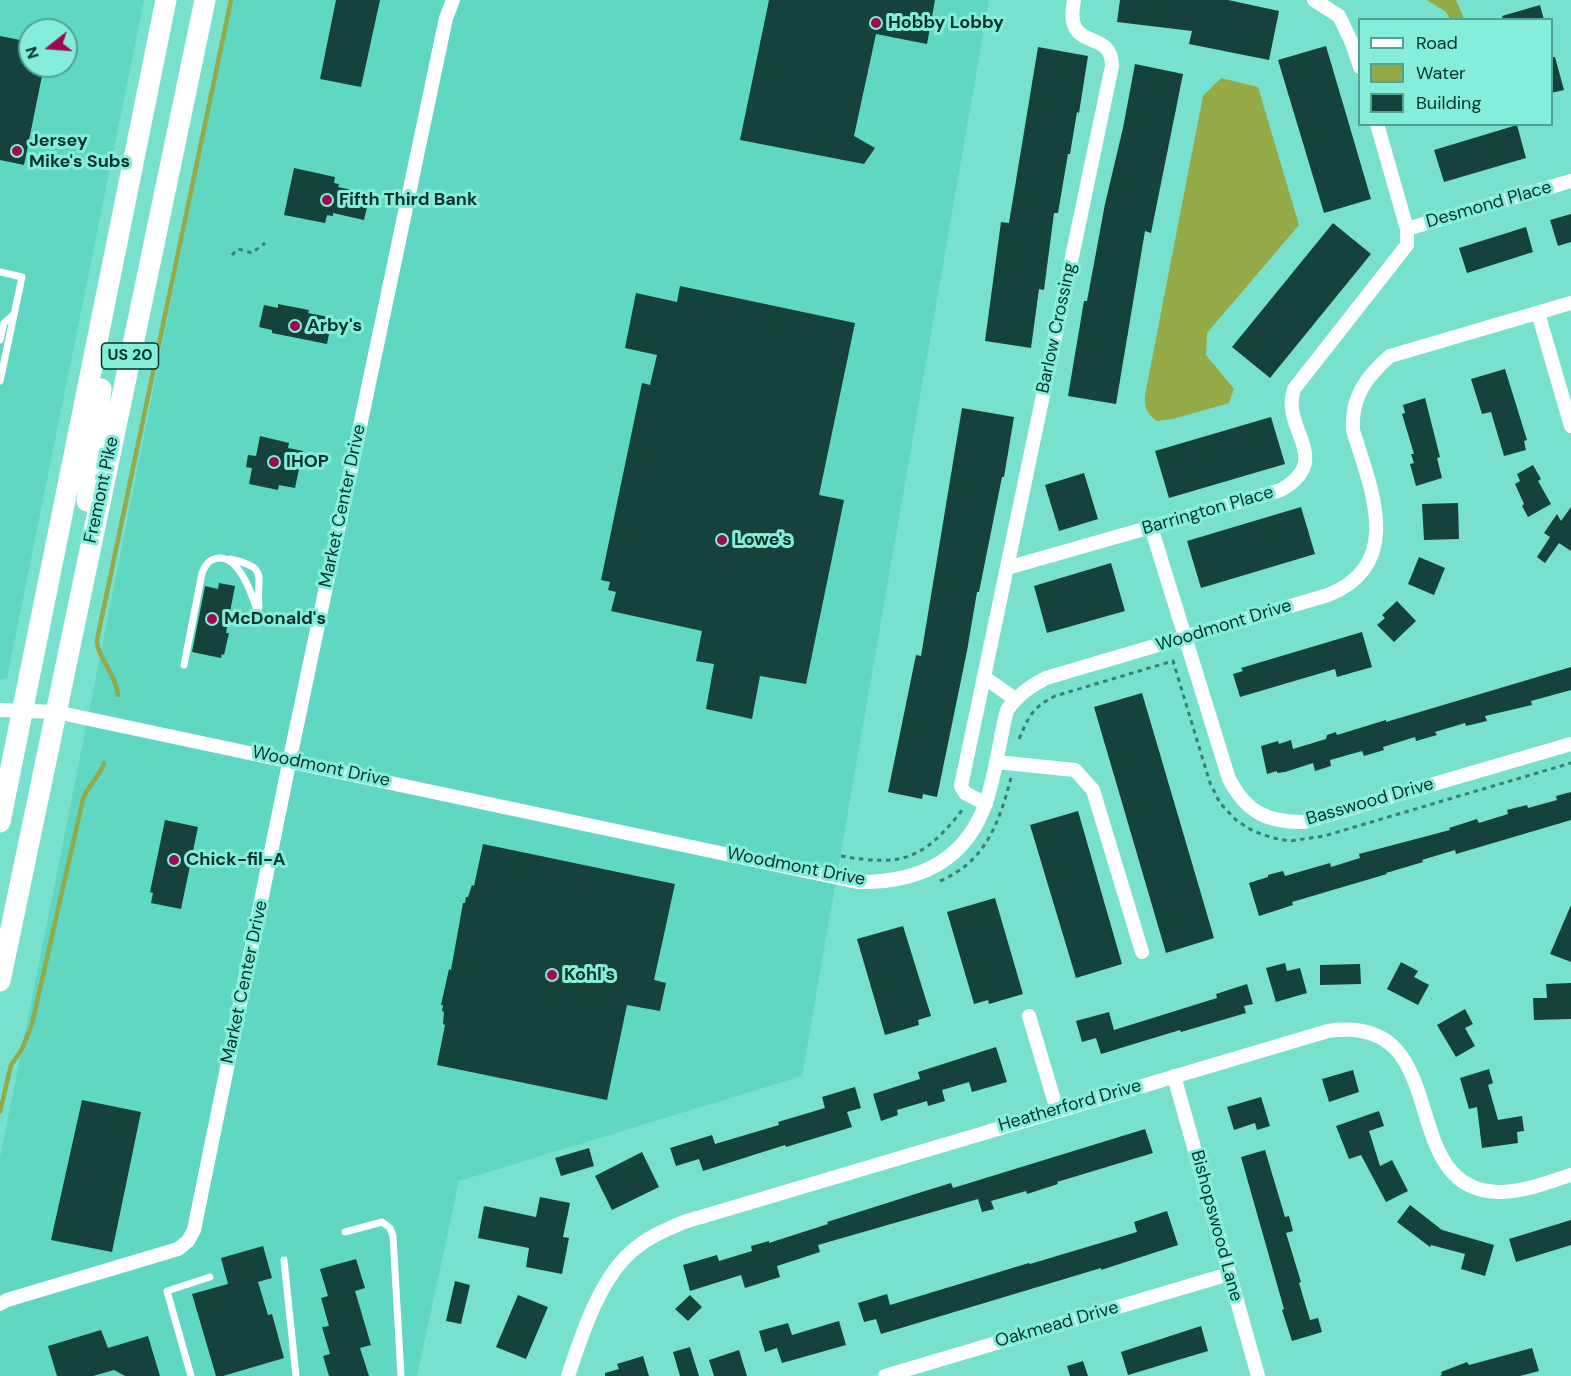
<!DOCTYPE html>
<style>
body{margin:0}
#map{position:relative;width:1571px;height:1376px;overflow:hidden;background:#77e1cd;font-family:"DM Sans",sans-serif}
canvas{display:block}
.legend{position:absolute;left:1358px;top:18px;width:195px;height:108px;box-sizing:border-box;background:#85eeda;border:2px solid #50a394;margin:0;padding:8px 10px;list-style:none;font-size:18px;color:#00322b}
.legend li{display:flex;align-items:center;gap:12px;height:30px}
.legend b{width:30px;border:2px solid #50a394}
.north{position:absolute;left:18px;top:18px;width:60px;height:60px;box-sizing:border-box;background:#85eeda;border:2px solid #50a394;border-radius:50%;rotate:253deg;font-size:16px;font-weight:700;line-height:24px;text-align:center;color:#00322b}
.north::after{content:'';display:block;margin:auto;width:21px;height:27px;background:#9e0953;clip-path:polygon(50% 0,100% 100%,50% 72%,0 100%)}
</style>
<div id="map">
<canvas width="1571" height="1376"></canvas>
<ul class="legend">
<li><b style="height:8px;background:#fff"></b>Road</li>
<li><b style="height:16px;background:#94aa47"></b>Water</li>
<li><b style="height:16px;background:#15423b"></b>Building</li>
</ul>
<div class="north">N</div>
</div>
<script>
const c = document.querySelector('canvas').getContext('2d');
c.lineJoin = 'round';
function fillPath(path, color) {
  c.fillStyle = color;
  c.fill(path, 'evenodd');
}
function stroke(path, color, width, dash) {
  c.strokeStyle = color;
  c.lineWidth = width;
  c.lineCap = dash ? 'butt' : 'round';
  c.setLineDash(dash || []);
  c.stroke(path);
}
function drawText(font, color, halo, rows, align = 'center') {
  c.font = font + ' "DM Sans",sans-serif';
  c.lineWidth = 6;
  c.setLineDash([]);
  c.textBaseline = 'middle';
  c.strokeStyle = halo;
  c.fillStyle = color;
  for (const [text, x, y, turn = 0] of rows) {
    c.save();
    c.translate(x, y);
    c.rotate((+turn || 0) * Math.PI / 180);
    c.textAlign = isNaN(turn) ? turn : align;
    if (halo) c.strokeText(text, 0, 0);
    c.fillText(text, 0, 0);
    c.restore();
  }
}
fillPath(new Path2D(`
 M 0,0 L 144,0 L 7,678 L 0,680 ZM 30,30 L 66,30 L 66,66 L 30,66 Z
 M 231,0 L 989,0 L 802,1076 L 459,1181 L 417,1376 L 0,1376 L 0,1158 Z`), '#60d7c2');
fillPath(new Path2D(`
 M 1427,0 L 1456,0 L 1464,19 L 1450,19 L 1446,12 Z
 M 1221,78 L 1258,87 L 1299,225 L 1207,333 L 1206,355 L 1234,389 L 1229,403 L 1173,419 L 1157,421 C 1147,414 1144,407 1145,395 L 1203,96 Z`), '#94aa47');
stroke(new Path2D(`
 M 118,695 C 116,674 97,657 97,640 L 231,0
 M 0,1112 L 11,1065 L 22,1049 L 32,1024 L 83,799 C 88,785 100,776 104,763`), '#94aa47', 4.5);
fillPath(new Path2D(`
 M 336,0 L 380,0 L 361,87 L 320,79 Z
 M 769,0 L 935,0 L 927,44 L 876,34 L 854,136 L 875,148 L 864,164 L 740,140 Z
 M 1120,0 L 1228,0 L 1279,11 L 1269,60 L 1189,44 L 1192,31 L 1117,22 Z
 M 1540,5 L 1544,20 L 1503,20 L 1502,16 Z
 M 0,36 L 30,42 L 30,66 L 44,66 L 24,165 L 0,160 Z
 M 1326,46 L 1371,199 L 1324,213 L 1278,60 Z
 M 1038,47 L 1088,56 L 1079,113 L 1077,112 L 1070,154 L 1068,154 L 1058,213 L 1054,213 L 1044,290 L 1039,289 L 1031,348 L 985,341 L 1001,222 L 1009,223 Z
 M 1551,57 L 1555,57 L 1564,90 L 1551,93 Z
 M 1135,64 L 1183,74 L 1151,233 L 1145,231 L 1116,404 L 1068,396 L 1084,301 L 1087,301 L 1105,204 L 1123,128 Z
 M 1517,125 L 1526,158 L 1444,182 L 1434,150 Z
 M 294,168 L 335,177 L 334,183 L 339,184 L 338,187 L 370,194 L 364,220 L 333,213 L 333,216 L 327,215 L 325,223 L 284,215 Z
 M 1571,214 L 1571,242 L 1558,246 L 1550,220 Z
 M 1333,223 L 1371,254 L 1270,378 L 1232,347 Z
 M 1526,227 L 1533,252 L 1467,273 L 1459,248 Z
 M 680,286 L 855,323 L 819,495 L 844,500 L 806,684 L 760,676 L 752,719 L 706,709 L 714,664 L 696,661 L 702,631 L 611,611 L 616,592 L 608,590 L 610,582 L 601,580 L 642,383 L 650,385 L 657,355 L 625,348 L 636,293 L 677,302 Z
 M 278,304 L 309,310 L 308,313 L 329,317 L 328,323 L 331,324 L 327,344 L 272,333 L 272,330 L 259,327 L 264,305 L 278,308 Z
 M 1505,369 L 1527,440 L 1524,441 L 1526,450 L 1504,456 L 1491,412 L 1482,414 L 1471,379 Z
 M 1425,398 L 1440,457 L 1437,458 L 1442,478 L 1416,486 L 1410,464 L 1414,463 L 1411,454 L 1414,454 L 1402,414 L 1405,413 L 1403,405 Z
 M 962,408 L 1014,417 L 1004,477 L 1002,477 L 979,592 L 977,592 L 967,651 L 937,797 L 923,794 L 922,799 L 888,792 L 916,655 L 921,656 Z
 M 1271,417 L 1285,464 L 1169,498 L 1155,451 Z
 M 260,436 L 289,443 L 288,448 L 303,451 L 295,488 L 279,485 L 278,490 L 249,484 L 252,468 L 246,467 L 248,455 L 256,456 Z
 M 1533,465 L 1541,479 L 1538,481 L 1551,504 L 1528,517 L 1522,506 L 1524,504 L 1515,484 L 1520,481 L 1517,474 Z
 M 1084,473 L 1098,519 L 1059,531 L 1045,485 Z
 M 1458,503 L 1459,539 L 1424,540 L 1422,504 Z
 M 1301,507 L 1315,554 L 1201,588 L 1187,541 Z
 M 1571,507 L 1571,551 L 1559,543 L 1545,563 L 1537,557 L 1550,537 L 1544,533 L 1557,514 L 1561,521 Z
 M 1419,557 L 1445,568 L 1434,595 L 1408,584 Z
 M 1111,563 L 1125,611 L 1047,633 L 1034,586 Z
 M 219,583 L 235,586 L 226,633 L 229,633 L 224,655 L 222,654 L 221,658 L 192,652 L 205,586 L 218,589 Z
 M 1397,601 L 1416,621 L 1394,642 L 1377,625 L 1385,618 L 1382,615 Z
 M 1362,632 L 1372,667 L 1337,677 L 1335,669 L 1240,697 L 1233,674 L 1243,671 L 1241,668 Z
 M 1571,667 L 1571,690 L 1531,701 L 1532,705 L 1485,716 L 1487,721 L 1466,726 L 1465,723 L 1435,732 L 1437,735 L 1416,741 L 1415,737 L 1383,747 L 1384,750 L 1364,756 L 1362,751 L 1330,760 L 1331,766 L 1315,771 L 1313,763 L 1285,772 L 1277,773 L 1277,771 L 1267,774 L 1261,746 L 1278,741 L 1279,744 L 1291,740 L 1293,749 L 1326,739 L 1327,735 L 1336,732 L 1337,735 L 1386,720 L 1386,722 Z
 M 1142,693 L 1214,938 L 1166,953 L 1094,707 Z
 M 1571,792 L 1571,820 L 1456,854 L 1455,850 L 1422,860 L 1423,862 L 1386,873 L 1387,874 L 1292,902 L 1293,905 L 1259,916 L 1249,883 L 1268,877 L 1268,875 L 1283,871 L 1285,876 L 1330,863 L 1331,867 L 1360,858 L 1359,854 L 1450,830 L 1449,828 L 1477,819 L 1479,823 L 1508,814 L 1507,810 L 1527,805 L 1528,808 L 1557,800 L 1556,796 Z
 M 1078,811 L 1122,964 L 1076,978 L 1030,825 Z
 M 165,820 L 198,827 L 181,909 L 151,903 L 153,893 L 150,892 Z
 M 483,844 L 675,884 L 654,980 L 666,983 L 660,1011 L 627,1005 L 607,1100 L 437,1065 L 445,1025 L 443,1024 L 444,1012 L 442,1011 L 443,1005 L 441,1005 L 449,969 L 451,970 L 463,903 L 465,903 L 466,897 L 468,897 L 472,885 L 474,886 Z
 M 995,898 L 1023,994 L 989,1004 L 988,1000 L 974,1004 L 947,912 Z
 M 1571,905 L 1571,962 L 1550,954 Z
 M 903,926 L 931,1016 L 918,1020 L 919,1025 L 885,1035 L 857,939 Z
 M 1401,962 L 1418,971 L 1414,977 L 1429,985 L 1418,1005 L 1387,989 Z
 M 1285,963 L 1287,971 L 1300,968 L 1307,993 L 1276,1002 L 1266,968 Z
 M 1360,964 L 1361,984 L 1320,985 L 1320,965 Z
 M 1571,983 L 1571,1019 L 1534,1020 L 1533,998 L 1547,998 L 1546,984 Z
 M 1247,984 L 1253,1004 L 1244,1006 L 1246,1013 L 1181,1032 L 1180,1030 L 1101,1054 L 1096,1038 L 1082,1042 L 1076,1021 L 1109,1012 L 1114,1030 L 1217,998 L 1216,994 Z
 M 1465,1009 L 1473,1024 L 1465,1028 L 1475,1046 L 1456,1057 L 1437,1025 Z
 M 996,1047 L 1007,1082 L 972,1092 L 969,1082 L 942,1090 L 945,1101 L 928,1106 L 927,1101 L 897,1110 L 898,1115 L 881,1121 L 873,1094 L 920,1079 L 918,1072 Z
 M 1489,1069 L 1493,1083 L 1488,1085 L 1498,1120 L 1522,1116 L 1524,1131 L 1517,1132 L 1518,1143 L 1482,1148 L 1477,1107 L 1469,1109 L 1460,1078 Z
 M 1353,1070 L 1359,1092 L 1329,1102 L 1322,1079 Z
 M 855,1087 L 861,1108 L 847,1112 L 852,1127 L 786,1147 L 785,1145 L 703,1171 L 699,1159 L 676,1166 L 670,1148 L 712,1135 L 715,1144 L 779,1125 L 778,1122 L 825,1108 L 822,1097 Z
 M 1261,1097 L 1270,1126 L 1257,1130 L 1255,1123 L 1234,1130 L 1227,1107 Z
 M 82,1100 L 141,1112 L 112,1252 L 51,1240 Z
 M 1379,1111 L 1384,1126 L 1369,1131 L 1380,1166 L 1392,1160 L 1408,1191 L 1386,1202 L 1361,1155 L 1349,1159 L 1336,1126 Z
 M 1145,1129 L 1153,1153 L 1057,1182 L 1058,1184 L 1027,1194 L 1026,1191 L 991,1201 L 994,1209 L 982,1212 L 978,1199 L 818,1245 L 820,1252 L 777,1266 L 780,1277 L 745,1288 L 741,1275 L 690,1291 L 683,1265 L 717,1255 L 719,1261 L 752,1251 L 751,1246 L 769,1241 L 769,1243 L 828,1224 L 827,1222 L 925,1191 L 951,1183 L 953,1188 Z
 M 589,1148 L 594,1166 L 561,1176 L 555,1158 Z
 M 1265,1150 L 1285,1217 L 1289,1216 L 1293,1231 L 1286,1233 L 1301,1282 L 1299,1283 L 1310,1320 L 1318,1318 L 1322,1332 L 1292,1341 L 1282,1310 L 1284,1309 L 1241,1157 Z
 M 642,1152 L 659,1187 L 612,1210 L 595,1176 Z
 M 540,1197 L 570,1203 L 563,1237 L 569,1238 L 562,1274 L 526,1267 L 529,1248 L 478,1238 L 484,1206 L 536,1217 Z
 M 1410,1205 L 1442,1230 L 1494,1245 L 1485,1276 L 1461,1269 L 1465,1254 L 1431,1245 L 1430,1247 L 1397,1222 Z
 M 1167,1211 L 1178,1245 L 1101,1270 L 1101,1268 L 881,1334 L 876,1319 L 864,1322 L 858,1303 L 887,1294 L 890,1305 L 1029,1263 L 1030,1264 L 1077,1250 L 1137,1232 L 1134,1222 Z
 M 1571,1220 L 1571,1245 L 1516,1262 L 1509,1239 Z
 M 263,1246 L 272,1278 L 258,1282 L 268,1315 L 272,1314 L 284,1358 L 223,1376 L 216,1376 L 192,1294 L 228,1284 L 221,1258 Z
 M 356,1259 L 365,1288 L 355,1291 L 371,1345 L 360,1348 L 369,1376 L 329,1376 L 323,1356 L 330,1354 L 322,1327 L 329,1326 L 321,1298 L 328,1296 L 320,1269 Z
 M 455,1281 L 470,1285 L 461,1324 L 446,1321 Z
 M 518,1295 L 548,1307 L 526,1359 L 496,1347 Z
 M 690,1295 L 702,1307 L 688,1321 L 675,1309 Z
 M 839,1321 L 846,1345 L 782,1363 L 777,1348 L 765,1352 L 759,1331 L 788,1323 L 792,1335 Z
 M 1201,1326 L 1208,1351 L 1128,1375 L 1121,1352 Z
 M 101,1330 L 108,1348 L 148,1336 L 160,1376 L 125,1376 L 114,1370 L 93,1376 L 57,1376 L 48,1346 Z
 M 690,1347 L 699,1376 L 680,1376 L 673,1352 Z
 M 1532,1348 L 1539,1371 L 1520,1376 L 1439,1376 L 1442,1375 L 1441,1372 L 1467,1362 L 1469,1365 Z
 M 739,1350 L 747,1376 L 714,1376 L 709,1360 Z
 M 643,1356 L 649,1376 L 605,1376 L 605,1373 L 619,1369 L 617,1364 Z
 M 1083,1361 L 1088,1376 L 1070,1376 L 1067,1366 Z`), '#15423b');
stroke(new Path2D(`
 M 232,255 L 238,249 L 252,253 L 265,243
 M 1019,739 C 1029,716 1032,708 1055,696 L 1173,661 L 1210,783 L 1220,803 L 1236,820 L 1253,831 L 1273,838 L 1290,841 L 1324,836 L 1571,763
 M 841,856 C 903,867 924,859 963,809
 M 940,881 C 986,861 999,823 1011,778`), '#368174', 3, [4.5, 4.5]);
stroke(new Path2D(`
 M 0,272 L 22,277 L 0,381
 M 0,340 L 4,323 L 14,314
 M 230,559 C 270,568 256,575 259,607
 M 184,665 L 202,573 C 206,564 209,559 219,558 C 241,557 253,599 259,615
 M 345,1232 L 382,1222 L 390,1228 L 393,1236 L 401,1376
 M 284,1260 L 296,1376
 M 191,1376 L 167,1291 L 210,1277`), '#fff', 7);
stroke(new Path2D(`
 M 1314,0 L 1339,16 L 1352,43 L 1360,67
 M 1407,229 L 1571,181
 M 1538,313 L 1571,426
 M 1151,527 L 1229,779 C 1247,813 1267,822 1304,822 L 1571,744
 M 1007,568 L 1281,490 C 1335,459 1280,429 1294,389 L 1407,245 L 1407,229 L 1377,124
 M 984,677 L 961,786 L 965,793 L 986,804
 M 1015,699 L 984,677 L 1112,66 C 1112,26 1063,55 1074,0
 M 0,710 L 56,712 L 857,882 C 916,883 964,863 985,805 C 996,775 999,741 1007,710 C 1018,695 1029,687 1046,678 L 1328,595 C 1406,564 1370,487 1353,430 C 1351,397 1366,377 1390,356 L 1571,303
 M 996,762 L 1075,770 L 1093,790 L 1142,952
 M 1029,1016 L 1057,1110
 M 1174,1076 L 1258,1376
 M 0,1304 L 7,1300 L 178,1249 L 188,1241 L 194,1230 L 294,739 L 446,18 L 453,0
 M 568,1376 C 581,1337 599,1280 631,1252 C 646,1238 665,1230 684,1222 L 1328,1031 C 1458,1012 1392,1190 1499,1192 C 1524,1192 1548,1182 1571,1175
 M 885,1376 L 1229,1274`), '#fff', 14);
stroke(new Path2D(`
 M 87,501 L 101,389
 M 0,822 L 166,0
 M 0,981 L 205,0`), '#fff', 21);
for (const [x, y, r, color] of [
 [876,23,6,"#9e0953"],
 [17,151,6,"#9e0953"],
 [327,200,6,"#9e0953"],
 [295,326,6,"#9e0953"],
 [274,462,6,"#9e0953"],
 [722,540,6,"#9e0953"],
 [212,619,6,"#9e0953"],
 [174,860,6,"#9e0953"],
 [552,975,6,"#9e0953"]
]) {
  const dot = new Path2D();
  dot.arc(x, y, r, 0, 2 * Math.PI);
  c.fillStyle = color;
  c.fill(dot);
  stroke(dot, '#85eeda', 2);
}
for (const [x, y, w] of [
 [130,356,57]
]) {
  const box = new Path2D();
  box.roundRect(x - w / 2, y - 13, w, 26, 4.5);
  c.fillStyle = '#85eeda';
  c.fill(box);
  stroke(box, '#00322b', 1.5);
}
drawText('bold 16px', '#00322b', null, [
 ["US 20",130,356]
]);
drawText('bold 18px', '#00322b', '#85eeda', [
 ["Hobby Lobby",888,23],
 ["Jersey",29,141],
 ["Mike's Subs",29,162],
 ["Fifth Third Bank",339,200],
 ["Arby's",307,326],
 ["IHOP",286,462],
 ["Lowe's",734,540],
 ["McDonald's",224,619],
 ["Chick-fil-A",186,860],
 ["Kohl's",564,975]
], 'left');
drawText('18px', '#00322b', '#85eeda', [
 ["Desmond Place",1489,205,-16],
 ["Barlow Crossing",1057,328,-78],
 ["Fremont Pike",102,490,-78],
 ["Market Center Drive",343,506,-78],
 ["Barrington Place",1208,511,-16],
 ["Woodmont Drive",1224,626,-17],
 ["Woodmont Drive",321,767,12],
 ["Basswood Drive",1370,802,-16],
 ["Woodmont Drive",796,867,11],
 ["Market Center Drive",245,982,-78],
 ["Heatherford Drive",1070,1106,-16],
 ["Bishopswood Lane",1216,1226,75],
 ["Oakmead Drive",1057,1325,-16]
]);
</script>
